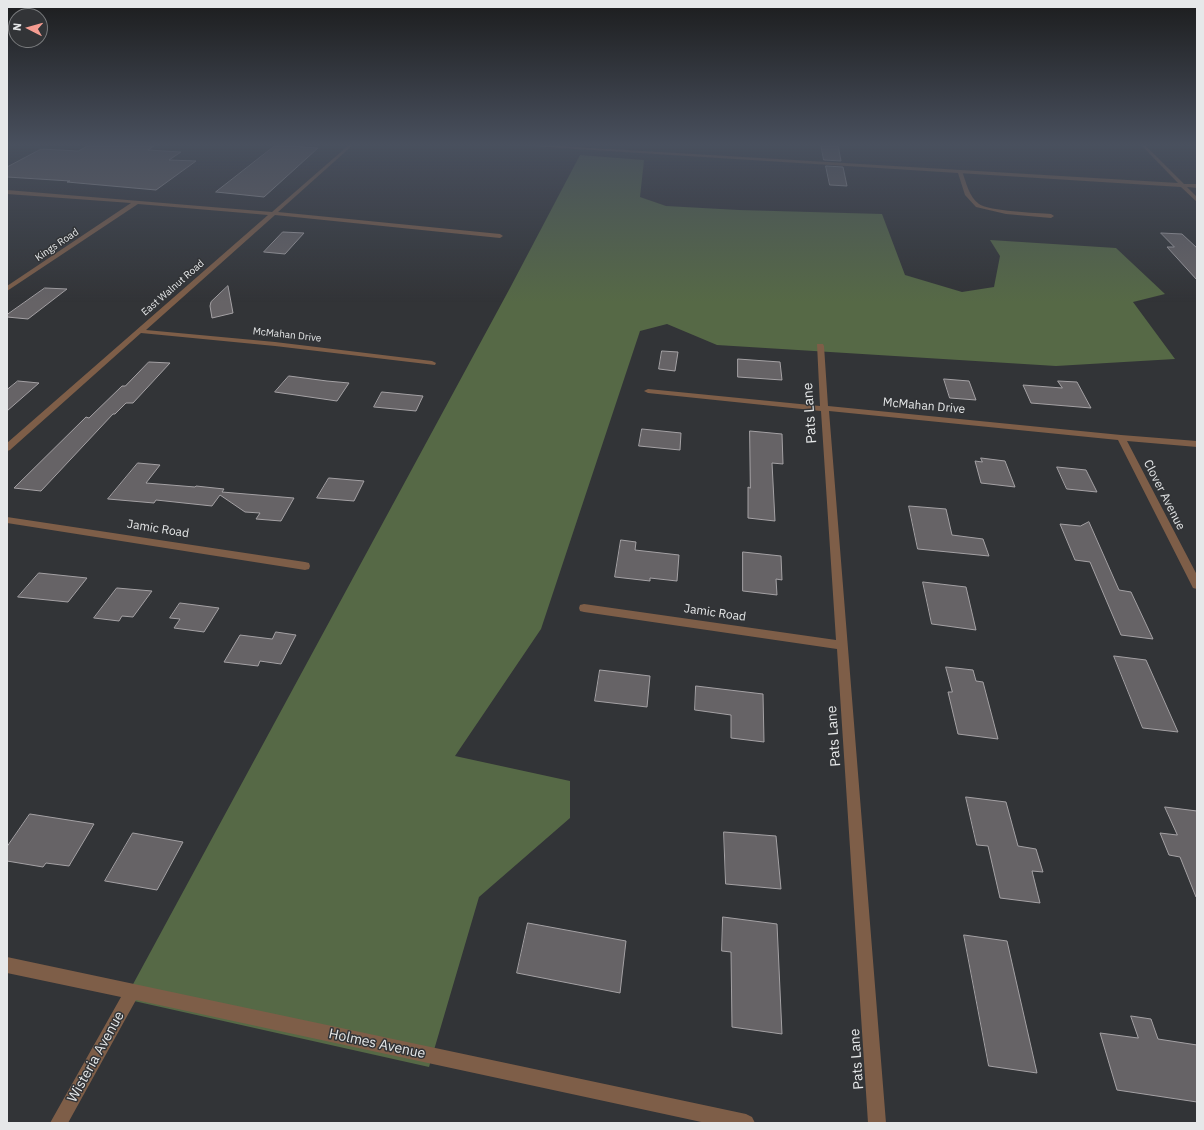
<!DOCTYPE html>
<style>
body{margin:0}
#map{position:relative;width:1204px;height:1130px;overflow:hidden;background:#323437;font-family:"IBM Plex Sans",sans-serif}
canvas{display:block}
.frame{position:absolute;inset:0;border:8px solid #e6e8e9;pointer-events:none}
.north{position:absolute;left:8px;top:8px;width:40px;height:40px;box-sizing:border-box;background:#323437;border:1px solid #7a7c7e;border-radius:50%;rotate:276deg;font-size:11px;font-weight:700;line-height:16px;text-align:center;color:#e6e8e9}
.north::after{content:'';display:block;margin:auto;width:14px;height:18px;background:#f59c91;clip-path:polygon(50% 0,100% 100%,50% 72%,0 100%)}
</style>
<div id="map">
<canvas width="1204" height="1130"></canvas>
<div class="frame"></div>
<div class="north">N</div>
</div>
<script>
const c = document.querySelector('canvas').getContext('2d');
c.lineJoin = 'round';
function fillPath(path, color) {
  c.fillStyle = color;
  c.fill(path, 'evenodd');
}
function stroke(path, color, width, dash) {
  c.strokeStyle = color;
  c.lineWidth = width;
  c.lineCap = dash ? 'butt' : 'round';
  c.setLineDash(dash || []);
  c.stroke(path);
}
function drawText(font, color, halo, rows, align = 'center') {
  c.font = font + ' "IBM Plex Sans",sans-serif';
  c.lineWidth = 3;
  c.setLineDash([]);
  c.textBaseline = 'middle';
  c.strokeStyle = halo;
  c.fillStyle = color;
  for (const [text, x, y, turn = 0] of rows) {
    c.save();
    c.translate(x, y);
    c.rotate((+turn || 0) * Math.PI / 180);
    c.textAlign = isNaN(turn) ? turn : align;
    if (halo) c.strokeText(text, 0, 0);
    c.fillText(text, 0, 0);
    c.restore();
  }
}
fillPath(new Path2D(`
 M 580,155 L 644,160 L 640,197 L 666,206 L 739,210 L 882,214 L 905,275 L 962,292 L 994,287 L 1000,256 L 990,240 L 1116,248 L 1165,294 L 1133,302 L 1175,359 L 1056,366 L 717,345 L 667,324 L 640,331 L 541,629 L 455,756 L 570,781 L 570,818 L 479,897 L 429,1067 L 125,999 L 510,288 Z`), '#566946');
const building = new Path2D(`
 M 91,144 L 157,144 L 148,150 L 181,152 L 169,160 L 196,161 L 156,190 L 67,182 L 70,181 L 7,177 L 7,167 L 41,149 L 78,151 Z
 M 821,144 L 838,145 L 841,161 L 824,160 Z
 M 276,145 L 318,148 L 264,197 L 216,192 Z
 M 826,166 L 843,167 L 847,186 L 830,185 Z
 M 283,232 L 304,233 L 285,254 L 264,252 Z
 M 1161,233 L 1182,234 L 1197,248 L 1197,280 L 1167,247 L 1174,247 Z
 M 228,286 L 233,313 L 212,318 L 210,306 L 211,302 Z
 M 45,288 L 67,289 L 28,319 L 7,317 L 7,315 Z
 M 662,351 L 678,352 L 675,371 L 659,369 Z
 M 738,359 L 780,362 L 782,380 L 738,377 Z
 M 149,362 L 170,363 L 133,403 L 126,403 L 115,414 L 113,414 L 41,491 L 14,488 L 86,417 L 89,418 L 122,386 L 125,386 Z
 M 289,376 L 327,381 L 349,383 L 337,401 L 275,392 Z
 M 944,379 L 969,381 L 976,400 L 950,398 Z
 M 18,381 L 39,383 L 7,411 L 7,390 Z
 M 1058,381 L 1077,382 L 1091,408 L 1031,403 L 1023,385 L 1062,388 Z
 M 382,392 L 423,396 L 416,411 L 374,407 Z
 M 642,429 L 681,433 L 680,450 L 639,446 Z
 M 750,431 L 782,434 L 783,464 L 772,463 L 775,521 L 748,518 L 748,487 L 750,488 Z
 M 981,458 L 1005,461 L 1015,487 L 981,483 L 975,461 L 982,462 Z
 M 138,463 L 160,465 L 146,483 L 195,487 L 196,486 L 224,489 L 222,492 L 294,498 L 281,521 L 256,519 L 260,513 L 245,512 L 220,495 L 212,506 L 156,500 L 154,503 L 108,499 Z
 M 1057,467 L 1086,470 L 1097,492 L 1067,489 Z
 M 329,478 L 364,481 L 354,501 L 317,498 Z
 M 909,506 L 946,509 L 952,535 L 983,539 L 989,556 L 918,549 Z
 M 1089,522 L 1119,590 L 1131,592 L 1153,639 L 1121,635 L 1090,562 L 1075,560 L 1060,524 L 1080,526 Z
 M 621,540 L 636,542 L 635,550 L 679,555 L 677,581 L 650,578 L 650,581 L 615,577 Z
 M 743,552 L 781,556 L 782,580 L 776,579 L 777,595 L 743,591 Z
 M 39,573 L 87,578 L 68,602 L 18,597 Z
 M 923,582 L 966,587 L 976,630 L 932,624 Z
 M 117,588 L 152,591 L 133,617 L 122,616 L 119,621 L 94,618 Z
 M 180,603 L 219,608 L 204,632 L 174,628 L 180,619 L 170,618 Z
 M 276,632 L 296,635 L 281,664 L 260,661 L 258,666 L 224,662 L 240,635 L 272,639 Z
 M 1114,656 L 1146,660 L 1178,732 L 1143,728 Z
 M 946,667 L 973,670 L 976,681 L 983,682 L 998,739 L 958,734 L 948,692 L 952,692 Z
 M 600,670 L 650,676 L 647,707 L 595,701 Z
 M 696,686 L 763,694 L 764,742 L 731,738 L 731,715 L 695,710 Z
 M 966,797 L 1006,802 L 1018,846 L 1036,849 L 1043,872 L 1032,871 L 1040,903 L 1000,898 L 988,846 L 977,845 Z
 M 1165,807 L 1197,811 L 1197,897 L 1196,897 L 1180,857 L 1169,855 L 1160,833 L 1177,835 Z
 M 30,814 L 94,824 L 69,866 L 46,863 L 43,867 L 7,861 L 7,847 Z
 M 724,832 L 776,836 L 781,889 L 726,884 Z
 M 133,833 L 183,842 L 157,890 L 105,881 Z
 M 723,917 L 777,924 L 782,1034 L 732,1027 L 731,952 L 722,951 Z
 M 528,923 L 626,941 L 620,993 L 517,973 Z
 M 964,935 L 1007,941 L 1037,1073 L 989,1066 Z
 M 1131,1016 L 1151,1019 L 1158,1039 L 1197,1045 L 1197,1102 L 1117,1090 L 1100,1033 L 1138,1038 Z`);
fillPath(building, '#666366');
stroke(building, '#a4a1a4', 1);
fillPath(new Path2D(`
 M 957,170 L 962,171 C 966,182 969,197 979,204 C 989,211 1037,213 1051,214 L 1054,216 L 1051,218 L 1006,214 L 976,207 L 965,195 Z`), '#7e5e48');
fillPath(new Path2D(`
 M 350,144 L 354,144 L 278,212 L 500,234 L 503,236 L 500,238 L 275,215 L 146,330 L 275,342 L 432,361 L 436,363 L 435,365 L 275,346 L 141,333 L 10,450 L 7,451 L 7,443 L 268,215 L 138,204 L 7,291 L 7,286 L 131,203 L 7,194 L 7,190 L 272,212 Z
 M 510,144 L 527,144 L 1178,183 L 1140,144 L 1144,144 L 1184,184 L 1197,184 L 1197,188 L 1187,187 L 1197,197 L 1197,202 L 1181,187 L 512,145 Z
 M 817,344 L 823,344 L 824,346 L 828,406 L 1121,435 L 1197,441 L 1197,447 L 1127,441 L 1197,575 L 1197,589 L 1193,588 L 1118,440 L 829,411 L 886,1123 L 868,1123 L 837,649 L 584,612 L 580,611 L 579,608 L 580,605 L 584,604 L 836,640 L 821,411 L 648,393 L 644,391 L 648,389 L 820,406 Z
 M 7,517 L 305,562 L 309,563 L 310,566 L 309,569 L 305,570 L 7,523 Z
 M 7,957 L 746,1114 L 752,1117 L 755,1123 L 706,1123 L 136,1000 L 68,1123 L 50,1123 L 121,997 L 7,973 Z`), '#7e5e48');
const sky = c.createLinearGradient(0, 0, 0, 302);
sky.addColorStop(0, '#1c1d1e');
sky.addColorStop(0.48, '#49505e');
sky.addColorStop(1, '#49505e00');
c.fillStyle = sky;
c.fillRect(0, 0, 1204, 302);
drawText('10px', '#e6e8e9', '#323437', [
 ["Kings Road",57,245,-34],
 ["East Walnut Road",173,288,-41],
 ["McMahan Drive",287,335,6]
]);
drawText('12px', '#e6e8e9', '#323437', [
 ["McMahan Drive",924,406,5],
 ["Clover Avenue",1164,495,63],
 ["Jamic Road",158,529,9],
 ["Jamic Road",715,613,8]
]);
drawText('14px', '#e6e8e9', '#323437', [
 ["Pats Lane",810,413,-94],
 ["Pats Lane",834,736,-94],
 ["Holmes Avenue",377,1044,12],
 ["Wisteria Avenue",96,1057,-61],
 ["Pats Lane",857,1059,-94]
]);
</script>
